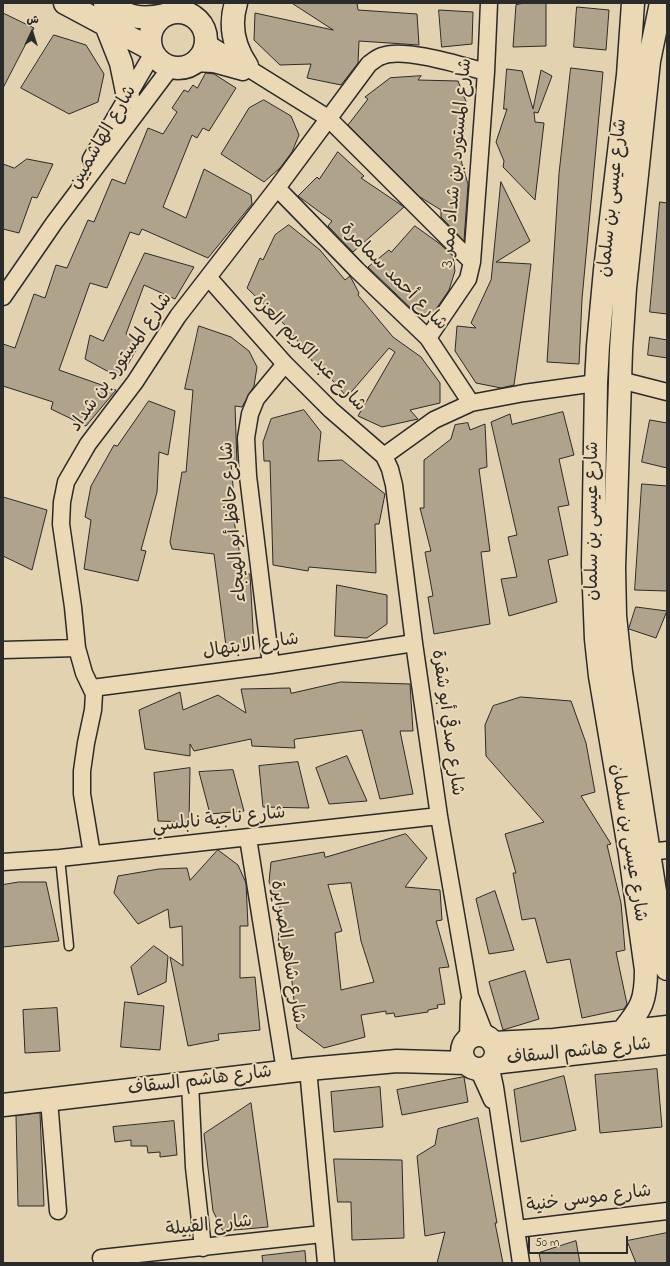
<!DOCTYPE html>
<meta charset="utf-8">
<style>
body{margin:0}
#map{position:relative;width:670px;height:1266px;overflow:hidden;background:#e3d2b0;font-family:"Indie Flower","Playpen Sans Arabic",sans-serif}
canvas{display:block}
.frame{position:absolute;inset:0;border:4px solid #2b2b2b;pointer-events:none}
.north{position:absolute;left:12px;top:12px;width:40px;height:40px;-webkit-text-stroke:3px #ebd9b6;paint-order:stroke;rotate:4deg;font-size:11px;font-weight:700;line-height:16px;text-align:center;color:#2b2b2b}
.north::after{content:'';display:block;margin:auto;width:14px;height:18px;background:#2b2b2b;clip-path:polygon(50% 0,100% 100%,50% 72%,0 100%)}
.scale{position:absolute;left:528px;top:1236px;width:100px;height:18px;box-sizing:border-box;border:2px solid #2b2b2b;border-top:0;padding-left:5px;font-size:12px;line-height:14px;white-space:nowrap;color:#2b2b2b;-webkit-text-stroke:3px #ebd9b6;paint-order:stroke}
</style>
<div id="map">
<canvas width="670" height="1266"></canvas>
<div class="frame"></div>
<div class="north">ش</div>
<div class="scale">50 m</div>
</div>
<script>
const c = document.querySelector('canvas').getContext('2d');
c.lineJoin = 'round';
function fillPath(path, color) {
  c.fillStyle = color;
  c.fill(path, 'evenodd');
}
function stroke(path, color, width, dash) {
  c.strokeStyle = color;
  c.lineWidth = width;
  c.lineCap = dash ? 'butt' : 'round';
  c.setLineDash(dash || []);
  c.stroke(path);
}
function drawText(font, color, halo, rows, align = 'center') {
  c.font = font + ' "Indie Flower","Playpen Sans Arabic",sans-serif';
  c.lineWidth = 4;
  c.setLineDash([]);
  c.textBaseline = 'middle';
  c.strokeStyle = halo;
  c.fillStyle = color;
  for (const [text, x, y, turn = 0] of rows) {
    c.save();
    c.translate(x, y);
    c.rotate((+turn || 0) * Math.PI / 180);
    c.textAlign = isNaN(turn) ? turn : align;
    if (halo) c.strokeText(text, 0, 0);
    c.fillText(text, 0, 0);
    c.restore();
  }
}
const building = new Path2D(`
 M 292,3 L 357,3 L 358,10 L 417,14 L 419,45 L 359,41 L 358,63 L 341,85 L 307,78 L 311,64 L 280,65 L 254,40 L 255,13 L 333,30 Z
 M 525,3 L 546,3 L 546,46 L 513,47 L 516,5 Z
 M 577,7 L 609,10 L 606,50 L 574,47 Z
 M 439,10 L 473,12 L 472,44 L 442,47 Z
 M 3,13 L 34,28 L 3,88 Z
 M 54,35 L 86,45 L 104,74 L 98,102 L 69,114 L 21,88 Z
 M 571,68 L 603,72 L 582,299 L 579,364 L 547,362 L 559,174 Z
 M 507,69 L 522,71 L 533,109 L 541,70 L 552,76 L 538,113 L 534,112 L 535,122 L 544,123 L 535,200 L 503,167 L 504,161 L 496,142 L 507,109 L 504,109 Z
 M 206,73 L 214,74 L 236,88 L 209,131 L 203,128 L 197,138 L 192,135 L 163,207 L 186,218 L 204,169 L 251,195 L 252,204 L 208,258 L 142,229 L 139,235 L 130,232 L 107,288 L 90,283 L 59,370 L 116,390 L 86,426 L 51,409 L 53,402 L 3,386 L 3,344 L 15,348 L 34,294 L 45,298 L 56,265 L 67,268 L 88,220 L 94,222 L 112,179 L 125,184 L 148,128 L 163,134 L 177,112 L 172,108 L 184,90 L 188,92 L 193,85 L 197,88 Z
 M 421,76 L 418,80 L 458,81 L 467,104 L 463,149 L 457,147 L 468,184 L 464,241 L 441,217 L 441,210 L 420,197 L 348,125 L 368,99 L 365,97 L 390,78 Z
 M 264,100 L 291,116 L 299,135 L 292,152 L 280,168 L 264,182 L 221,154 L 249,108 Z
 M 338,152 L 364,176 L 361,178 L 404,207 L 353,252 L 328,226 L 332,221 L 298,196 L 317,177 L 319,179 Z
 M 27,159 L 53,164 L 37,198 L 32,197 L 19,233 L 3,229 L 3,164 L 14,168 Z
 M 501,182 L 530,241 L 496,262 L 531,264 L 514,385 L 501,388 L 476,383 L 455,351 L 457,326 L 476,328 L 471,323 L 491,280 Z
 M 660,202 L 667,203 L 667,314 L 650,312 Z
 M 289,225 L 320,250 L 345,280 L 350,276 L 359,293 L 358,295 L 393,337 L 421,357 L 440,383 L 440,403 L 410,410 L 418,419 L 382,427 L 358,416 L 395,352 L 389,348 L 347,397 L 317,363 L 315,365 L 288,328 L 247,288 L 260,258 L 263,260 L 275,235 Z
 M 415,226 L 440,244 L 453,256 L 455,271 L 449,290 L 434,312 L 425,318 L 419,316 L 368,267 L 389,250 L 391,252 Z
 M 145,253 L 194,267 L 175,299 L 144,285 L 126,334 L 142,340 L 120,378 L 85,359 L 90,335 L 103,341 Z
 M 199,326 L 231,337 L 249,351 L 257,367 L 254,386 L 242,407 L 235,406 L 237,464 L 231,463 L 235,509 L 232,509 L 243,573 L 250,574 L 254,648 L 227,654 L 214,554 L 172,549 L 170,542 L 182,472 L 186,472 L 193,390 L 185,389 Z
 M 650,337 L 667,340 L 667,358 L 648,355 Z
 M 149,401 L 175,411 L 168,455 L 159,452 L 157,492 L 141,550 L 146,551 L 138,581 L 84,569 L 91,520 L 85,517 L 91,486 L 114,445 L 117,446 Z
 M 304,410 L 321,432 L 318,461 L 342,460 L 385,494 L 379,524 L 375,524 L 376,573 L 309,567 L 308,571 L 273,565 L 270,461 L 264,461 L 263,442 L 271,419 Z
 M 563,412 L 574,455 L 559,459 L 569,505 L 558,507 L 568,555 L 548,560 L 557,602 L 509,616 L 501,579 L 517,577 L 508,537 L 517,535 L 491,422 L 510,414 L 512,424 Z
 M 650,420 L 667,423 L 667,468 L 642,462 Z
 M 468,423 L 470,430 L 485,424 L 487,467 L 479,469 L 490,551 L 481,552 L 490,624 L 434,634 L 428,597 L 433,596 L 425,552 L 431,551 L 420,508 L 424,508 L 424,460 L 451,439 L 455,425 Z
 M 642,484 L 667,486 L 667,591 L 635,590 Z
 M 3,497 L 47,510 L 32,570 L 3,556 Z
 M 337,585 L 387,595 L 387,624 L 367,638 L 335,636 Z
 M 636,607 L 667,611 L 656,638 L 629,629 Z
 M 341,682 L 410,684 L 413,731 L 400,731 L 413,794 L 380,799 L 362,730 L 296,739 L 294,740 L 295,748 L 252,746 L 251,739 L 194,751 L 190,744 L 190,756 L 145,749 L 139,710 L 180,692 L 183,710 L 218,695 L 246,713 L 241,689 L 290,688 L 291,693 Z
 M 521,697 L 571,701 L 586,743 L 595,792 L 581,796 L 611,844 L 607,845 L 621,903 L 625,950 L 616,952 L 627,1004 L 624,1009 L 582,1018 L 570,959 L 547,963 L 535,918 L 522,920 L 513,873 L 516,873 L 505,834 L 544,822 L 486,756 L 485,725 L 493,706 Z
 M 347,756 L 367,801 L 329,804 L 316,768 Z
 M 298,762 L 309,808 L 263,807 L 259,766 Z
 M 190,768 L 189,822 L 158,821 L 154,773 Z
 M 233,770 L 244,811 L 210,814 L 199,772 Z
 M 406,834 L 427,858 L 405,887 L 440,890 L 442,920 L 436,921 L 449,967 L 439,968 L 445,1004 L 437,1005 L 438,1008 L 428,1010 L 428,1012 L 395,1017 L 394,1013 L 386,1014 L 386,1011 L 361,1015 L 365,1037 L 324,1048 L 297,1028 L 288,945 L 278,947 L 280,904 L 269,882 L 271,862 L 324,852 L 325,857 ZM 351,883 L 361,941 L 374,982 L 341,990 L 335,933 L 342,931 L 328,885 Z
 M 218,850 L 238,865 L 246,883 L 248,926 L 240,926 L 240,978 L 255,977 L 260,1030 L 218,1034 L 219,1040 L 188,1046 L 170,957 L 183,966 L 182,926 L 170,928 L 168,909 L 138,924 L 114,893 L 118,876 L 159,869 L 187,868 L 190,880 Z
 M 19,882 L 46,882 L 59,941 L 3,947 L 3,885 Z
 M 495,891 L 514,950 L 489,954 L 476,899 Z
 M 154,946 L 168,956 L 166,982 L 138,995 L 131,967 Z
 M 525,971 L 539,1019 L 503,1030 L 489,982 Z
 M 125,1002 L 164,1006 L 160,1050 L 121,1047 Z
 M 57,1008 L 60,1051 L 25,1053 L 23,1010 Z
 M 657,1069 L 662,1127 L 600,1133 L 595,1075 Z
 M 564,1076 L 576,1130 L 521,1142 L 514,1090 Z
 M 464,1077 L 468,1102 L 402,1115 L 397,1090 Z
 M 380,1087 L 383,1127 L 334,1132 L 331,1092 Z
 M 251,1103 L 268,1227 L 223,1231 L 213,1211 L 204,1134 Z
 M 40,1113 L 44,1206 L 18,1206 L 16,1116 Z
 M 478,1118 L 497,1223 L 495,1223 L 503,1263 L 437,1263 L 445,1232 L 425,1236 L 417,1156 L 435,1145 L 438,1129 Z
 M 174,1121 L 177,1155 L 160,1157 L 160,1152 L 148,1153 L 147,1146 L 131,1146 L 131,1140 L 115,1142 L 113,1127 Z
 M 334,1159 L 402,1160 L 404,1238 L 352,1240 L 351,1202 L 338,1202 Z
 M 667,1233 L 667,1263 L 636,1263 L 627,1241 Z
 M 576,1241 L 580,1263 L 541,1263 L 539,1253 Z
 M 305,1251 L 306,1263 L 263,1263 L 262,1256 Z`);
fillPath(building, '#b0a38b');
stroke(building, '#2b2b2b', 1);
const lane = new Path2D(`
 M 60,858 L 69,946`);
const street = new Path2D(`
 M 206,42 L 328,118 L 472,262
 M 193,63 L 214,64 L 243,72
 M 91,159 L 153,53
 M 277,188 L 357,270 L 428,338 L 471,403
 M 208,277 L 285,364 L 331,410 L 384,456 L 390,469 L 394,485 L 414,643 L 439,816 L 470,996 L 486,1037
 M 3,297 L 54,223 L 171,67
 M 428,338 L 468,279 L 472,262 L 486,72 L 489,3
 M 620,380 L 667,392
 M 384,456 L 434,420 L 471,403 L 524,393 L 596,383
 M 3,650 L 77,648
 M 271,665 L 248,476 L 246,438 L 250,414 L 256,399 L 285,364
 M 92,688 L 271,665 L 414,643
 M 248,838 L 285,1071
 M 639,853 L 667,850
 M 92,854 L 82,794 L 82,771 L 86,743 L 93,710 L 94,694 L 84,673 L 77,648 L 73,607 L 61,524 L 62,502 L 66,482 L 88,444 L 135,382 L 178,316 L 277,188 L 369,64 C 373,61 378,57 382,56 C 404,47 463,66 486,72
 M 3,862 L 60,858 L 439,816
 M 468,1039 L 469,1002
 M 490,1064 L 495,1087 L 521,1263
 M 308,1069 L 326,1263
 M 478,1069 L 492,1100
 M 190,1083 L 194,1167 L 203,1248
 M 49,1100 L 58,1211
 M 517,1229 L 667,1211
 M 101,1258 L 322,1234`);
const secondary = new Path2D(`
 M 65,3 L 151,49
 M 105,3 C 128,16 138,21 165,15
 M 236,3 C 229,26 234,47 247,66
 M 661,3 L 649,61 L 625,288 L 621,350 L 614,568 L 615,616 L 621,672 L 667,969
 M150 40a28 28 0 1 1 56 0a28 28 0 1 1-56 0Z
 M 106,25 L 121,63 L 128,97
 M 623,1031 C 642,1008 646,1000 646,970 L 630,854 L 600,676 L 596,639 L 593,564 L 596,383 L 598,346 L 605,270 L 628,75 L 633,3
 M462 1052a17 17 0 1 1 34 0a17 17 0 1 1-34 0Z
 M 493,1043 L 554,1040 L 667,1027
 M 492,1063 L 667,1043
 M 3,1105 L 308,1069 L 397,1061 L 466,1063`);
stroke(lane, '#2b2b2b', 11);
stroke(street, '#2b2b2b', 19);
stroke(secondary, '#2b2b2b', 25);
stroke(lane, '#ebd9b6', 8);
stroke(street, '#ebd9b6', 16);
stroke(secondary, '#ebd9b6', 22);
drawText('18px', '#2b2b2b', '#ebd9b6', [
 ["شارع الهاشميين",104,138,-60],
 ["شارع المستورد بن شداد ممر 3",458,163,-85],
 ["شارع عيسى بن سلمان",614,198,-84],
 ["شارع أحمد سمامرة",393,278,45],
 ["شارع عبد الكريم العزة",308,354,46],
 ["شارع المستورد بن شداد",122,363,-55],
 ["شارع عيسى بن سلمان",594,521,-90],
 ["شارع حافظ أبو الهيجاء",235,522,-95],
 ["شارع الابتهال",251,647,-8],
 ["شارع صدقي أبو شقرة",446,723,82],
 ["شارع ناجية نابلسي",219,821,-6],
 ["شارع عيسى بن سلمان",627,843,81],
 ["شارع شاهر الصرايرة",286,952,81],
 ["شارع هاشم السقاف",579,1053,-6],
 ["شارع هاشم السقاف",200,1082,-7],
 ["شارع موسى خنية",589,1200,-7],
 ["شارع القبيلة",209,1227,-6]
]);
</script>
